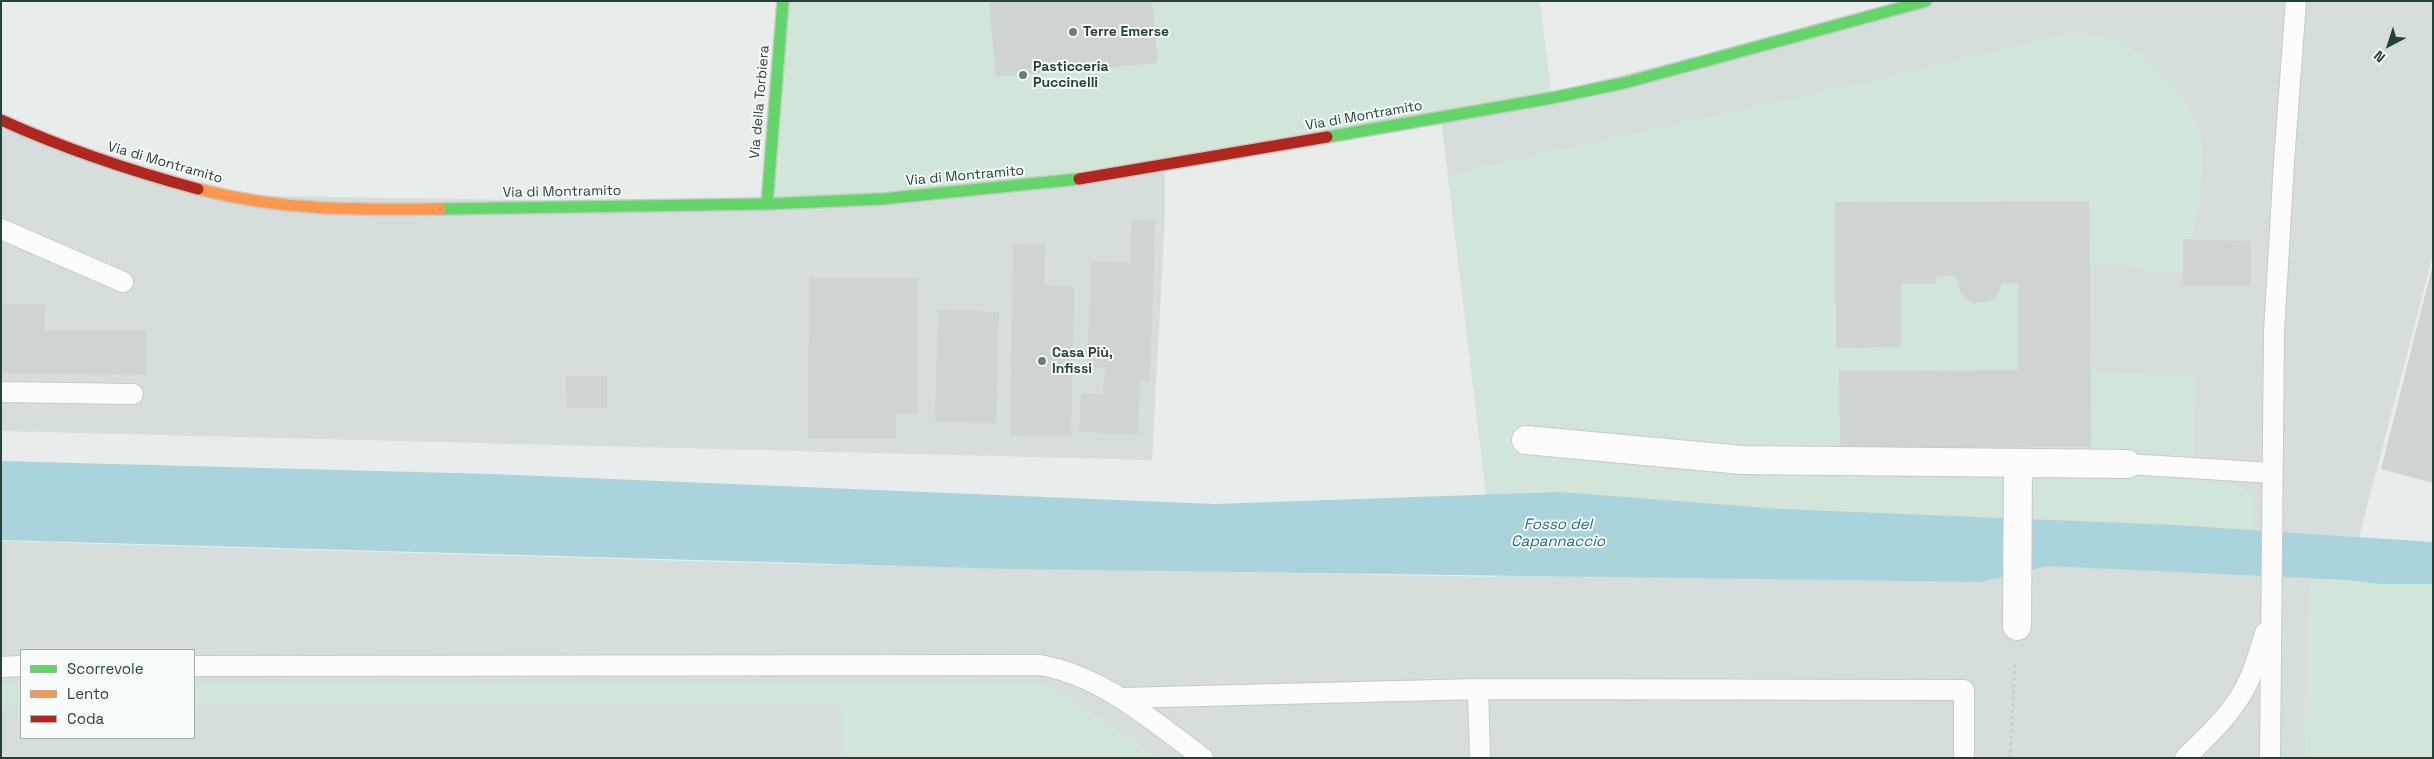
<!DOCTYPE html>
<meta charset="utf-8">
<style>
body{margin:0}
#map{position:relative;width:2434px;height:759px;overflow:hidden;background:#e8edeb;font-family:"Space Grotesk",sans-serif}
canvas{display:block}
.frame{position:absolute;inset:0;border:2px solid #24423a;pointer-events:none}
.legend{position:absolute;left:20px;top:649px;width:175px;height:90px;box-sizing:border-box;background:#f7fbf9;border:1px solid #a3b1ad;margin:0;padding:6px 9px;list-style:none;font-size:15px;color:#24423a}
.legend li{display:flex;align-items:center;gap:10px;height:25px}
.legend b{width:25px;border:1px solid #a3b1ad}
.north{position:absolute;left:2364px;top:20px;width:50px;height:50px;-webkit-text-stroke:4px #f7fbf9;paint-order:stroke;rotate:220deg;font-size:14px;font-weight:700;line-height:20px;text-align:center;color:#24423a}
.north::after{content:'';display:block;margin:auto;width:18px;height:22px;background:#24423a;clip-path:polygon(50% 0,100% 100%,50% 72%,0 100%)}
</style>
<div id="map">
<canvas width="2434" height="759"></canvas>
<div class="frame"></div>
<ul class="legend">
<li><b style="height:6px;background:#63d668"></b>Scorrevole</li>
<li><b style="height:6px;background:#ff974d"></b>Lento</li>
<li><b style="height:6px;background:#b3261e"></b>Coda</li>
</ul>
<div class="north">N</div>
</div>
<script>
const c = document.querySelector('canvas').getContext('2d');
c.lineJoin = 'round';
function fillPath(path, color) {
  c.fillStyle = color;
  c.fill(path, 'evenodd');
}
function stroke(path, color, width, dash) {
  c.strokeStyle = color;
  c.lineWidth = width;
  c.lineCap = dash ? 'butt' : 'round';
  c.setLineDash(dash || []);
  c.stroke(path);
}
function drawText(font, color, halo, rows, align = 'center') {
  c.font = font + ' "Space Grotesk",sans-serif';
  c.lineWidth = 4;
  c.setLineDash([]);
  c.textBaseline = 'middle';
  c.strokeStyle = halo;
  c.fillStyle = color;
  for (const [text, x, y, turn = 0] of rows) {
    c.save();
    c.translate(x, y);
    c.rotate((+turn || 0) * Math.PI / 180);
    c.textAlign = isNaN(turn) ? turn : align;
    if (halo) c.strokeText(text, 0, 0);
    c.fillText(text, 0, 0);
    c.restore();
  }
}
fillPath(new Path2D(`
 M 1926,1 L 2433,1 L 2433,255 L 2359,537 L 2311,535 L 2305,758 L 1,758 L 1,541 L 792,564 L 1496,577 L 1441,119 ZM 21,650 L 194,650 L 194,738 L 21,738 Z
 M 1,120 L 221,195 L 767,204 L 1165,166 L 1165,217 L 1152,460 L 1,431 Z`), '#d6dedb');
fillPath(new Path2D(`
 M 783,1 L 1540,1 L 1552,98 L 1100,177 L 767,204 Z
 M 2064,34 C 2076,34 2090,34 2102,36 C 2142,46 2188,93 2199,132 C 2209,165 2193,240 2183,274 L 2089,262 L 2089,201 L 1835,202 L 1836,348 L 1901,347 L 1901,284 L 1955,275 L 1961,294 L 1974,303 L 1988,302 L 1996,297 L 2002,283 L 2018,283 L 2018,370 L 1839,371 L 1840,448 L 2091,447 L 2090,372 L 2196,375 L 2194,478 L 2227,481 L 2253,494 L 2252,531 L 1773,509 L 1560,492 L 1486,495 L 1449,175 L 1909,72 Z
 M 2309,578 L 2433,583 L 2433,758 L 2305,758 Z
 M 1,683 L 21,683 L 21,706 L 1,706 Z
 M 194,683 L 1045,684 L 1160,758 L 842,758 L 842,706 L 194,706 Z`), '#d1e6d8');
fillPath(new Path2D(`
 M 1,461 L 491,474 L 1214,504 L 1560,492 L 1781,509 L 2175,525 L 2433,542 L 2433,584 L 2381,584 L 2348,580 L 2047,566 L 1981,582 L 1010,569 L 1,540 Z`), '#a9d4db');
fillPath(new Path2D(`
 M 989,1 L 1152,1 L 1158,63 L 996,77 Z
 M 2089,201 L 2091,447 L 1840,448 L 1839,371 L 2018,370 L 2018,283 L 2002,283 L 1996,297 L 1988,302 L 1973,303 L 1961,294 L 1955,275 L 1935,277 L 1936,284 L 1901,284 L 1901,347 L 1836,348 L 1835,202 Z
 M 1132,220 L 1155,221 L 1150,382 L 1140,381 L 1138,434 L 1079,432 L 1081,393 L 1103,394 L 1105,368 L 1087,367 L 1091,262 L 1130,263 Z
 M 2183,239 L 2251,241 L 2251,286 L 2183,285 Z
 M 1013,244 L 1045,245 L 1044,286 L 1074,287 L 1071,437 L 1010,436 Z
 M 2432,268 L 2433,268 L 2433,483 L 2381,469 Z
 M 809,277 L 918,278 L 918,414 L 896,414 L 896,439 L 808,439 Z
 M 1,304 L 45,304 L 44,330 L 146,331 L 146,375 L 1,373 Z
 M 938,310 L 999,312 L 996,423 L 935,421 Z
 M 566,376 L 607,376 L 607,408 L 567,408 Z`), '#cfd4d2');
const lane = new Path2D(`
 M 1,229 L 123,282
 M 1,392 L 133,394
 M 2127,464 L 2272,473
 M 194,666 L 1040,665 C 1103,676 1153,721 1203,758
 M 1,667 L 21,666
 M 1478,689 L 1480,758
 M 1121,698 L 1478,689 L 1964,690 L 1964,758
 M 2185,758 C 2208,736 2233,713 2247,684 C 2255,668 2260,650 2265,633
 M 2270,758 L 2274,332 L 2284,162 L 2296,1`);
const street = new Path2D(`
 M 1526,440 L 1742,460 L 2127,464
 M 2017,626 L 2018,463`);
const fast = new Path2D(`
 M 1327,137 L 1552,98 L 1624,83 L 1926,1
 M 767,204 L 783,1
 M 440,209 L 767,204 L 882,199 L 1079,179`);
const slow = new Path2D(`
 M 198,189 C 281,211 356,210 440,209`);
const jam = new Path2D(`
 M 1,120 C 65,149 131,171 198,189
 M 1079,179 L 1327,137`);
stroke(lane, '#c5cac8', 22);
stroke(street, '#c5cac8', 30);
stroke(fast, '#c3cbc8', 14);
stroke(slow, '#c3cbc8', 14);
stroke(jam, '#c3cbc8', 14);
stroke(new Path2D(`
 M 2010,758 L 2015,661`), '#c3ccca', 3, [2.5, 4]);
stroke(lane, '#fcfcfc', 20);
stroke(street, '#fcfcfc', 28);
stroke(fast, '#63d668', 11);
stroke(slow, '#ff974d', 11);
stroke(jam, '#b3261e', 11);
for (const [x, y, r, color] of [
 [1073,32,5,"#697e78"],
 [1023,75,5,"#697e78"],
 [1042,361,5,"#697e78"]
]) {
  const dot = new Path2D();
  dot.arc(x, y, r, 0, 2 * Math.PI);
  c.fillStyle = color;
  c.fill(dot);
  stroke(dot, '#f7fbf9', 2);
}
drawText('bold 14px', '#24423a', '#f7fbf9', [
 ["Terre Emerse",1083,32],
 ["Pasticceria",1033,67],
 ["Puccinelli",1033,83],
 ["Casa Più,",1052,353],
 ["Infissi",1052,369]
], 'left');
drawText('14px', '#24423a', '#f7fbf9', [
 ["Via della Torbiera",760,102,-85],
 ["Via di Montramito",1364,116,-10],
 ["Via di Montramito",165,163,16],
 ["Via di Montramito",965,176,-5],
 ["Via di Montramito",562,192,-1]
]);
drawText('italic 15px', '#1c6f80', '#f7fbf9', [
 ["Fosso del",1558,525],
 ["Capannaccio",1558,542]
]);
</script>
